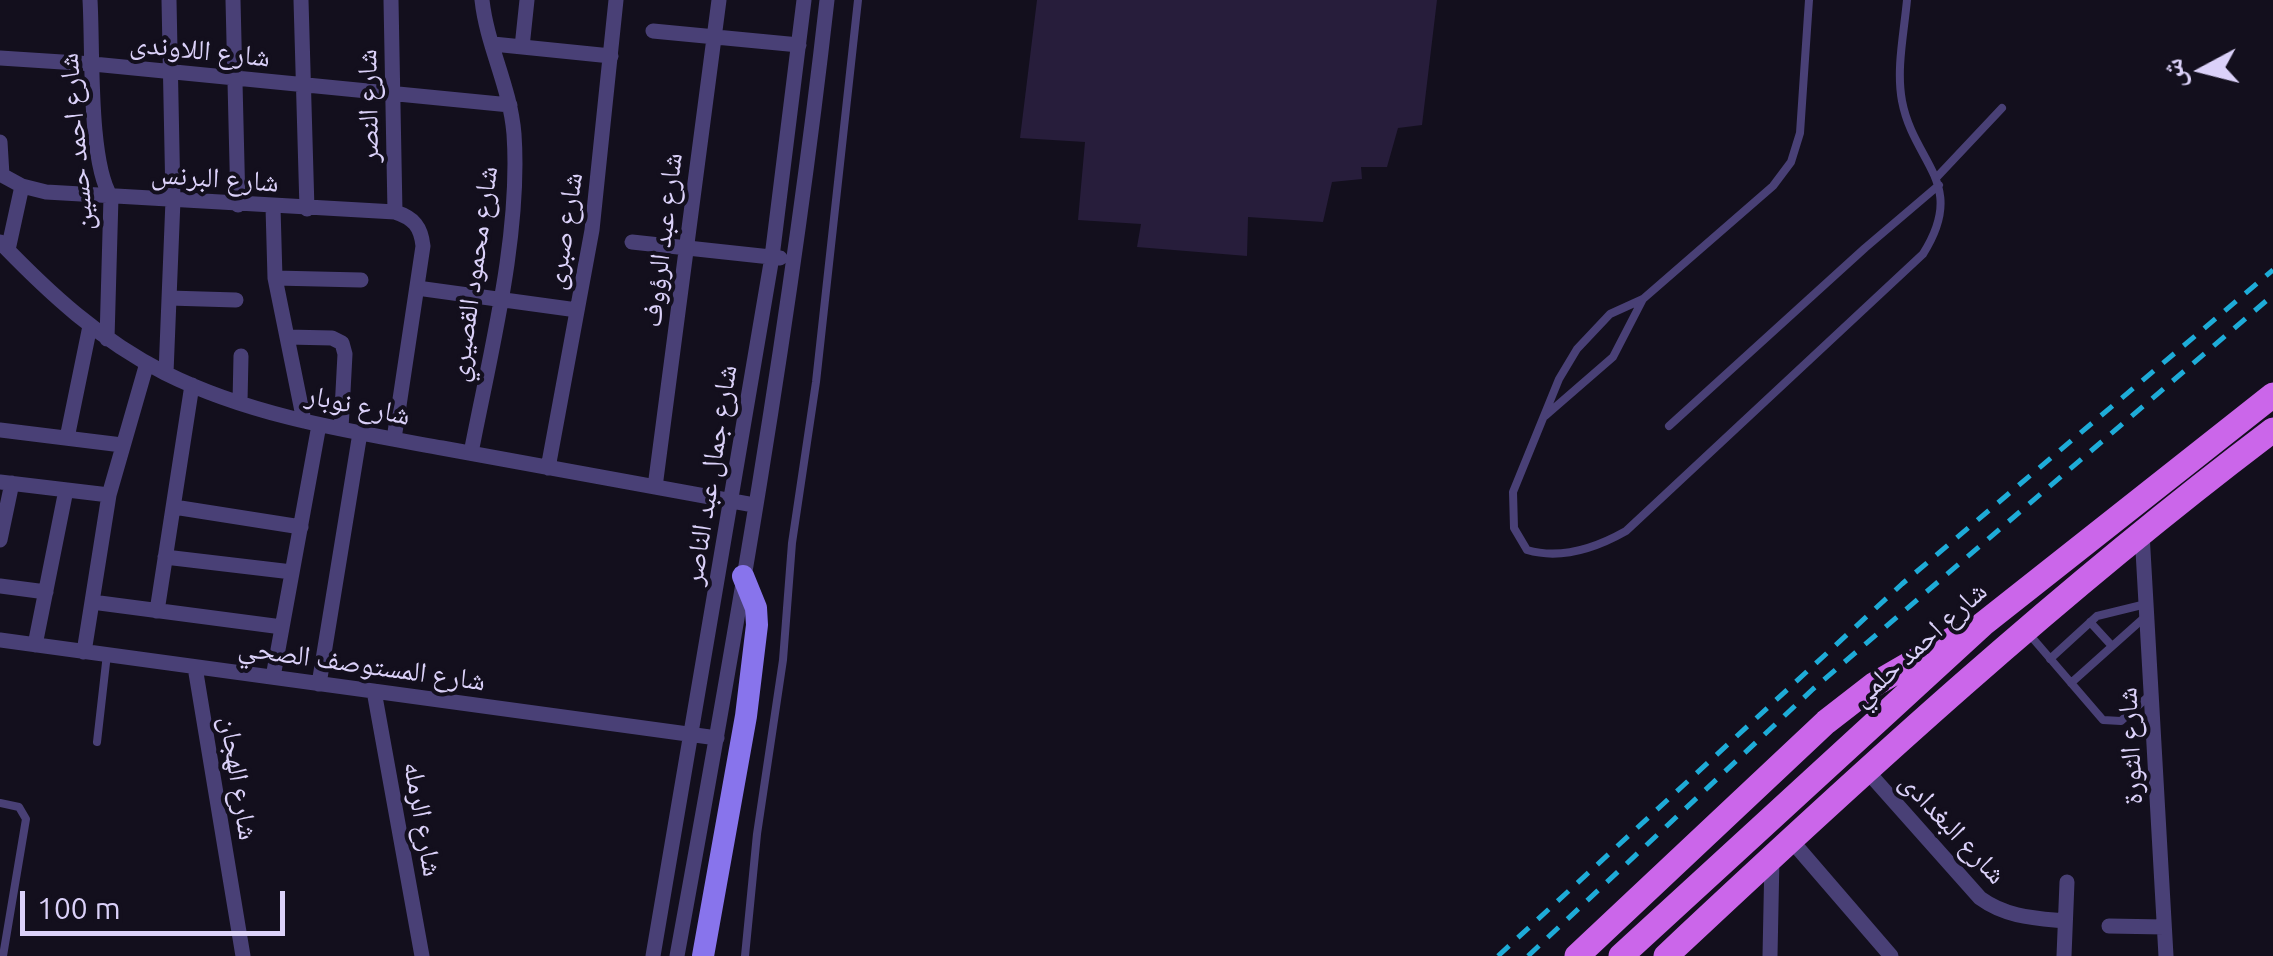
<!DOCTYPE html>
<meta charset="utf-8">
<style>
body{margin:0}
#map{position:relative;width:2273px;height:956px;overflow:hidden;background:#130f1d;font-family:Ubuntu,"Noto Naskh Arabic",sans-serif}
canvas{display:block}
.north{position:absolute;left:2153px;top:20px;width:100px;height:100px;-webkit-text-stroke:8px #130f1d;paint-order:stroke;rotate:263deg;font-size:28px;font-weight:700;line-height:40px;text-align:center;color:#dbd1f9}
.north::after{content:'';display:block;margin:auto;width:35px;height:45px;background:#dbd1f9;clip-path:polygon(50% 0,100% 100%,50% 72%,0 100%)}
.scale{position:absolute;left:20px;top:891px;width:265px;height:45px;box-sizing:border-box;border:5px solid #dbd1f9;border-top:0;padding-left:12px;font-size:30px;line-height:35px;white-space:nowrap;color:#dbd1f9;-webkit-text-stroke:8px #130f1d;paint-order:stroke}
</style>
<div id="map">
<canvas width="2273" height="956"></canvas>
<div class="north">ش</div>
<div class="scale">100 m</div>
</div>
<script>
const c = document.querySelector('canvas').getContext('2d');
c.lineJoin = 'round';
function fillPath(path, color) {
  c.fillStyle = color;
  c.fill(path, 'evenodd');
}
function stroke(path, color, width, dash) {
  c.strokeStyle = color;
  c.lineWidth = width;
  c.lineCap = dash ? 'butt' : 'round';
  c.setLineDash(dash || []);
  c.stroke(path);
}
function drawText(font, color, halo, rows, align = 'center') {
  c.font = font + ' Ubuntu,"Noto Naskh Arabic",sans-serif';
  c.lineWidth = 8;
  c.setLineDash([]);
  c.textBaseline = 'middle';
  c.strokeStyle = halo;
  c.fillStyle = color;
  for (const [text, x, y, turn = 0] of rows) {
    c.save();
    c.translate(x, y);
    c.rotate((+turn || 0) * Math.PI / 180);
    c.textAlign = isNaN(turn) ? turn : align;
    if (halo) c.strokeText(text, 0, 0);
    c.fillText(text, 0, 0);
    c.restore();
  }
}
fillPath(new Path2D(`
 M 1037,0 L 1437,0 L 1422,125 L 1398,128 L 1387,167 L 1361,167 L 1362,179 L 1332,182 L 1323,222 L 1248,217 L 1247,256 L 1137,247 L 1141,224 L 1078,220 L 1085,142 L 1020,138 Z`), '#271d3b');
stroke(new Path2D(`
 M 1809,0 L 1800,133 L 1791,162 L 1773,186 L 1643,299 L 1610,314 L 1577,349 L 1559,379 L 1513,492 L 1514,528 L 1527,550 C 1561,560 1596,548 1626,531 L 1923,254 C 1968,183 1914,164 1902,101 C 1896,69 1904,33 1907,0
 M 1937,177 L 2002,108
 M 1545,416 L 1613,357 L 1643,299
 M 1669,426 L 1865,248 L 1939,185
 M 2090,622 L 2112,646
 M 2029,634 L 2103,720 L 2121,721 L 2150,695
 M 2050,659 L 2097,616 L 2146,604
 M 2071,683 L 2146,616
 M 97,742 L 107,654
 M 0,803 L 19,807 L 26,819 L 3,956
 M 745,956 L 757,834 L 783,660 L 792,543 L 816,382 L 858,0`), '#494076', 8);
stroke(new Path2D(`
 M 90,0 C 93,48 88,161 111,197 L 107,339
 M 233,0 L 238,205
 M 301,0 L 307,209
 M 391,0 L 395,212
 M 653,31 L 799,45
 M 493,44 L 611,56
 M 522,47 L 527,0
 M 0,58 L 93,64 L 510,105
 M 0,142 L 2,175
 M 0,174 L 22,186 L 46,192 L 395,212 C 414,218 421,227 423,246 L 394,439
 M 273,207 L 275,278 L 304,421
 M 0,242 C 50,294 100,340 165,373 C 251,416 348,431 442,448 C 546,467 650,486 754,505
 M 632,242 L 780,258
 M 8,250 L 22,186
 M 275,278 L 361,280
 M 417,288 L 577,310
 M 169,298 L 236,300
 M 287,337 L 332,338 L 342,343 L 345,354 L 341,429
 M 166,373 L 173,200 L 169,0
 M 240,402 L 241,356
 M 0,430 L 122,445
 M 67,438 L 90,326
 M 471,453 C 490,354 521,235 514,134 C 510,86 487,46 482,0
 M 548,468 L 592,230 L 616,0
 M 0,482 L 109,495
 M 655,487 L 719,0
 M 174,507 L 301,527
 M 2142,533 L 2166,956
 M 0,540 L 12,483
 M 165,557 L 292,572
 M 0,586 L 46,592
 M 92,602 L 282,627
 M 157,611 L 192,385
 M 0,640 L 717,738
 M 35,645 L 66,490
 M 84,652 L 109,495 L 147,363
 M 195,667 L 243,956
 M 273,677 L 319,425
 M 319,684 L 360,433
 M 374,691 L 422,956
 M 1868,772 L 1980,898 C 2006,917 2034,918 2065,921
 M 1791,840 L 1891,956
 M 2109,926 L 2164,927
 M 653,956 L 772,257 L 804,0
 M 677,956 C 735,639 791,320 827,0
 M 1770,956 L 1772,857
 M 2064,956 L 2067,882`), '#494076', 15);
stroke(new Path2D(`
 M 703,956 L 746,716 L 757,625 L 756,608 L 743,576`), '#8874ec', 22);
stroke(new Path2D(`
 M 1577,956 L 1826,722 L 1875,684 L 1956,637
 M 1621,956 L 1983,624 L 2273,395
 M 1666,956 C 1861,773 2060,591 2273,430`), '#cb66ea', 25);
stroke(new Path2D(`
 M 1498,956 L 1902,584 L 2273,270
 M 1528,956 L 1813,689 L 2273,295`), '#1eacd8', 5, [15, 12]);
drawText('28px', '#dbd1f9', '#130f1d', [
 ["شارع اللاوندى",200,50,6],
 ["شارع النصر",368,106,-91],
 ["شارع احمد حسين",76,142,-95],
 ["شارع البرنس",215,178,4],
 ["شارع صبرى",564,231,-81],
 ["شارع عبد الرؤوف",662,240,-83],
 ["شارع محمود القصيري",473,274,-82],
 ["شارع نوبار",358,405,12],
 ["شارع جمال عبد الناصر",710,475,-81],
 ["شارع احمد حلمي",1919,644,-42],
 ["شارع المستوصف الصحي",362,664,8],
 ["شارع الثورة",2130,746,-93],
 ["شارع الهجان",239,778,81],
 ["شارع الرمله",423,819,80],
 ["شارع البغدادى",1953,828,47]
]);
</script>
